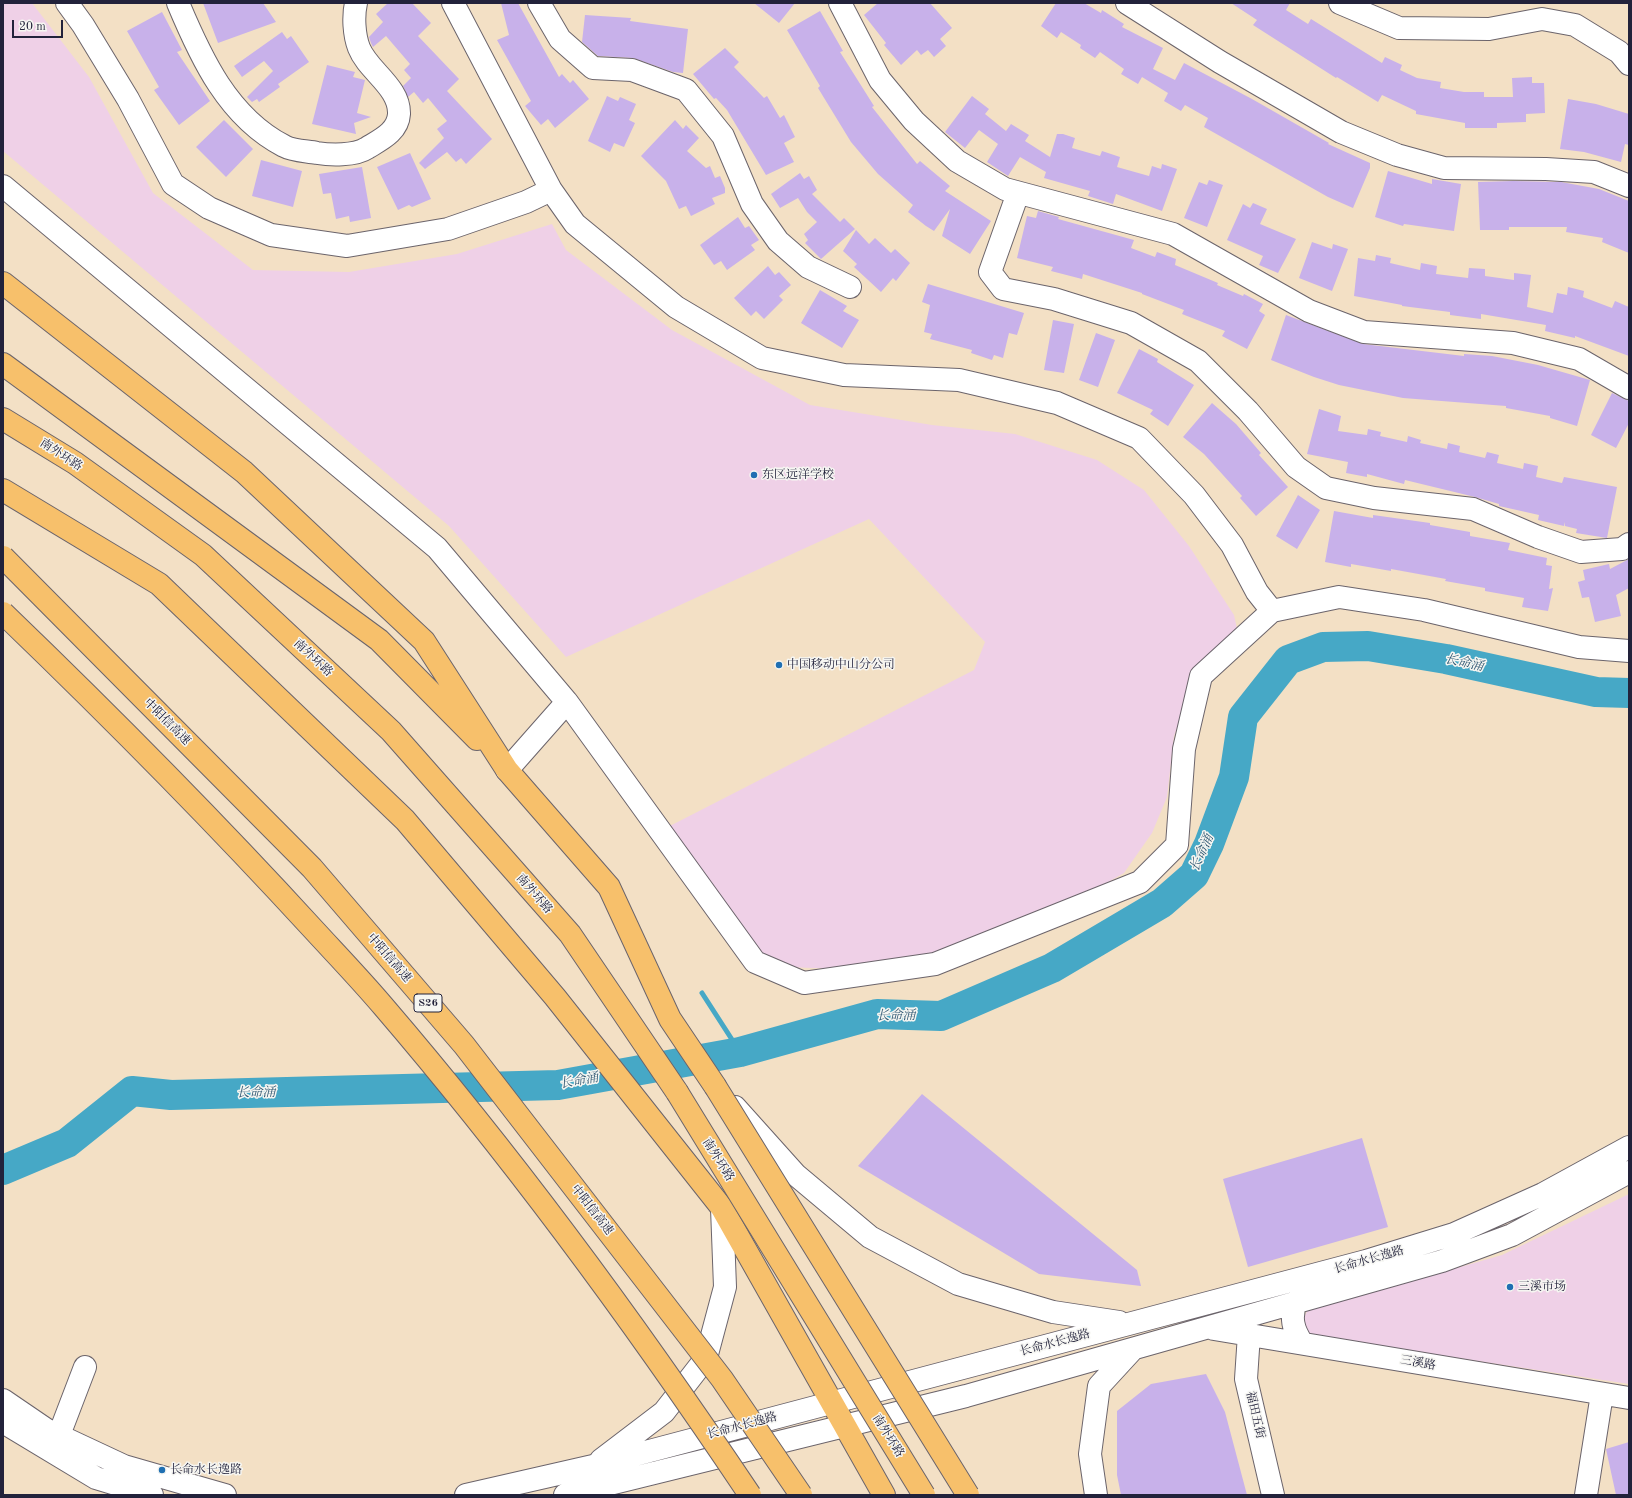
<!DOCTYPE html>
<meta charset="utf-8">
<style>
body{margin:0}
#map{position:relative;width:1632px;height:1498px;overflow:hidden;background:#f3e0c5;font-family:"Old Standard TT",serif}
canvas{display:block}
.frame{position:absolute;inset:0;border:4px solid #22223b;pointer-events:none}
.scale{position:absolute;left:12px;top:20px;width:51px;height:18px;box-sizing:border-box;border:2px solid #22223b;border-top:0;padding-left:5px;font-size:12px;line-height:14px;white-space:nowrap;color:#22223b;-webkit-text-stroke:3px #f6f6f2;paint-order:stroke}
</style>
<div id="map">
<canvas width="1632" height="1498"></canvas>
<div class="frame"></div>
<div class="scale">20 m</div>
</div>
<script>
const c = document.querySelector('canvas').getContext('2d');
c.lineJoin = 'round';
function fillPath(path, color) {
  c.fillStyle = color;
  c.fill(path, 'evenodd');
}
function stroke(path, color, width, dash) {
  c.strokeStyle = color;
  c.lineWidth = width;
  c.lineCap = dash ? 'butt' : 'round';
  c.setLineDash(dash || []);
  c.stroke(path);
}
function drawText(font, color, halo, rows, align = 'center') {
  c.font = font + ' "Old Standard TT","Noto Serif SC",serif';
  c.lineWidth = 3;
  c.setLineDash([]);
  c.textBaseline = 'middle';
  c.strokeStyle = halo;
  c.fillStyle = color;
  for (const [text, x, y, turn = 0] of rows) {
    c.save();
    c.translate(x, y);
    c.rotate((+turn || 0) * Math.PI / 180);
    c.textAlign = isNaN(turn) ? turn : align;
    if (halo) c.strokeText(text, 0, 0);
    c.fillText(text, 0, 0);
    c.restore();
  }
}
fillPath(new Path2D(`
 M 3,3 L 32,3 L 89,77 L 153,193 L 253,270 L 349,272 L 457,254 L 552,224 L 566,250 L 672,330 L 810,405 L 932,425 L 1015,434 L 1097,460 L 1144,490 L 1189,546 L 1234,615 L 1239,638 L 1192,687 L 1174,736 L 1167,797 L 1152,833 L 1124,873 L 1026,929 L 936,957 L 841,969 L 758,966 L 664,829 L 974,670 L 985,642 L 869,519 L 566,657 L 449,526 L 3,151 Z
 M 1629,1194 L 1629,1384 L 1307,1335 L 1302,1323 L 1307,1311 L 1502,1255 Z`), '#efd0e7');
stroke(new Path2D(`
 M 702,993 L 740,1052`), '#46a8c6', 5);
stroke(new Path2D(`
 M 3,1170 L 67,1143 L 132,1091 L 171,1095 L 558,1085 L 740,1052 L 877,1014 L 941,1016 L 1052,968 L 1162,903 L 1194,875 L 1209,844 L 1234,777 L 1243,717 L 1288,660 L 1323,647 L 1368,646 L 1446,659 L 1596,692 L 1629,693`), '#46a8c6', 30);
fillPath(new Path2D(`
 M 203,3 L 263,3 L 276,22 L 218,43 Z
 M 388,3 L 412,3 L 431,23 L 418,36 L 459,79 L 447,91 L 492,139 L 466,164 L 461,158 L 456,162 L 447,152 L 425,169 L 419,163 L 444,138 L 437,129 L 447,121 L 428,98 L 423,103 L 414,92 L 408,97 L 403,86 L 411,78 L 404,70 L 410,64 L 386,36 L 373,47 L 371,43 L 369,37 L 383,22 L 376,14 Z
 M 501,3 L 518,3 L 559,77 L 562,74 L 570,83 L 573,80 L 589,99 L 555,128 L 548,119 L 541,125 L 525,106 L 531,101 L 497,40 L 509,35 Z
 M 754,3 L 795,3 L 779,23 Z
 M 878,3 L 930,3 L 952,28 L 940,39 L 946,46 L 934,57 L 928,50 L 921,55 L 917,50 L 901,65 L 884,45 L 886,43 L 864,15 Z
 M 1056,3 L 1084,3 L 1101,13 L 1102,10 L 1124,24 L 1122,27 L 1163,48 L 1153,69 L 1175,80 L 1184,63 L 1252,99 L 1329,143 L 1328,144 L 1370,163 L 1370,168 L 1353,208 L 1328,197 L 1204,127 L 1208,118 L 1185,105 L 1181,111 L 1164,101 L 1168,93 L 1142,77 L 1138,84 L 1121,74 L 1124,69 L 1100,52 L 1095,58 L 1080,48 L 1081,45 L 1061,32 L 1057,38 L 1041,26 Z
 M 1231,3 L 1290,3 L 1286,10 L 1308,24 L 1311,19 L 1382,63 L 1385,57 L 1402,65 L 1400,70 L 1417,78 L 1441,82 L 1440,88 L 1464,92 L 1484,92 L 1484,97 L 1513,97 L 1512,78 L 1532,77 L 1532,83 L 1544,83 L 1545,113 L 1526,114 L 1526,122 L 1497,123 L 1497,128 L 1465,128 L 1465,123 L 1416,114 L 1416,111 L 1382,95 L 1378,102 L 1337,77 L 1336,78 L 1253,25 L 1257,20 Z
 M 820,11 L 843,51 L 840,52 L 874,106 L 872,107 L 917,164 L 920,161 L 950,186 L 945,191 L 991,221 L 970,254 L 942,236 L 950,209 L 934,231 L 926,226 L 908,212 L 913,205 L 878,174 L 851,142 L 818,88 L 820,86 L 787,30 Z
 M 162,12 L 182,50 L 177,52 L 210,101 L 179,125 L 154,90 L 159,87 L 127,31 Z
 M 585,15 L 631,18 L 630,21 L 688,29 L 683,73 L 673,72 L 633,58 L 598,56 L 582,42 Z
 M 282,32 L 287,39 L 291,36 L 309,62 L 278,84 L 280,87 L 259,102 L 257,99 L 252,102 L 247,97 L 273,71 L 264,61 L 242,77 L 234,66 Z
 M 725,48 L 739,62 L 734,67 L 764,98 L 767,96 L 780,118 L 784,115 L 795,137 L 784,143 L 794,162 L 766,175 L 727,110 L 716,98 L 714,99 L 693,74 Z
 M 327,65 L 355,72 L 353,77 L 365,80 L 357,113 L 371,117 L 354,123 L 356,134 L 312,124 Z
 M 607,96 L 618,101 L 620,97 L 636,104 L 629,120 L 635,123 L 624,147 L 614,143 L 610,152 L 588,141 Z
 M 972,96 L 989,109 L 985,114 L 1006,131 L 1011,124 L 1029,135 L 1025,141 L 1050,157 L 1057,134 L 1063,134 L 1075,138 L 1072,148 L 1100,156 L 1102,151 L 1120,157 L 1117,167 L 1149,176 L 1152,166 L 1161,169 L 1162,164 L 1177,169 L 1162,211 L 1116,194 L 1113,204 L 1088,196 L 1090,191 L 1044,178 L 1046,172 L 1020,157 L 1008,176 L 987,162 L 998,144 L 979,130 L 965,148 L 945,132 Z
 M 1568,99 L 1596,104 L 1629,114 L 1629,145 L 1625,144 L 1621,162 L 1584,152 L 1560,149 Z
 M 224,120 L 253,149 L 226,177 L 196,147 Z
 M 675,120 L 683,129 L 686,125 L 699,138 L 687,151 L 706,168 L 710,166 L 715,178 L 720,176 L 725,188 L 725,193 L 712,198 L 715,204 L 691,216 L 686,206 L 679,209 L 666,181 L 641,156 Z
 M 410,153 L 431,199 L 412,207 L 409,205 L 398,210 L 377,167 Z
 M 261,160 L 302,171 L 293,207 L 252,196 Z
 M 362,167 L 371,218 L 350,222 L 349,216 L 336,219 L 331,193 L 323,194 L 319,174 Z
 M 1388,171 L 1432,184 L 1432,179 L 1461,184 L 1454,231 L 1404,224 L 1403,226 L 1375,217 Z
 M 800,173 L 804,179 L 809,176 L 817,190 L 812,194 L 840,222 L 844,218 L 855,229 L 821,259 L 805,243 L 808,240 L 804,234 L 817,222 L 807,212 L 798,198 L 780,208 L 771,194 Z
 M 1209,180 L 1223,185 L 1207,227 L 1184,218 L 1199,182 L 1207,185 Z
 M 1513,181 L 1561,182 L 1599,189 L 1629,201 L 1629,253 L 1602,242 L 1603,238 L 1566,232 L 1567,227 L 1509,227 L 1509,230 L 1480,230 L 1478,182 Z
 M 1253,203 L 1267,209 L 1260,224 L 1296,239 L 1278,273 L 1259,265 L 1263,256 L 1227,240 L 1243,204 L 1250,208 Z
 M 1038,211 L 1059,217 L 1058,219 L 1134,240 L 1131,248 L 1155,257 L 1157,252 L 1176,259 L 1175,265 L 1218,283 L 1217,285 L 1243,296 L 1244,294 L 1263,304 L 1259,311 L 1265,315 L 1247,349 L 1222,336 L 1225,331 L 1182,314 L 1184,310 L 1142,294 L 1142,293 L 1083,274 L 1082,279 L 1051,271 L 1053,267 L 1017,258 L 1027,216 L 1036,218 Z
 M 738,217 L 745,228 L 749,226 L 759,240 L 751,245 L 755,250 L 727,270 L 721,261 L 714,265 L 700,245 Z
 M 856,230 L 869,244 L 875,238 L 891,253 L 895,249 L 910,263 L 896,281 L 893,278 L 881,292 L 854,267 L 857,264 L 843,251 Z
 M 1312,242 L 1332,249 L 1333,244 L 1348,249 L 1332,291 L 1299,278 Z
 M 1376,255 L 1391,258 L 1390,263 L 1420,270 L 1421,263 L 1437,266 L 1436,274 L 1468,278 L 1469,268 L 1485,269 L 1485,276 L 1514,280 L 1514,273 L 1531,275 L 1527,307 L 1553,313 L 1557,293 L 1567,295 L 1568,287 L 1584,291 L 1583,297 L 1612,308 L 1615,301 L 1629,307 L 1629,356 L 1575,336 L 1575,338 L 1545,331 L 1546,325 L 1481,314 L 1481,319 L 1450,315 L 1450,312 L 1402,306 L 1402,305 L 1354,296 L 1358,258 L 1375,261 Z
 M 768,266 L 775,275 L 779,272 L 791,285 L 779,296 L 783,300 L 764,319 L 756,311 L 751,316 L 734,298 Z
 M 928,284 L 1024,313 L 1017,335 L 1009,333 L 1003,358 L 994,355 L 992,360 L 971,353 L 972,350 L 930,339 L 932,334 L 924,332 L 930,305 L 922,302 Z
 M 820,290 L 847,306 L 843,311 L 859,320 L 842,348 L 801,323 Z
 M 1286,315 L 1363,344 L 1464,356 L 1464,354 L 1492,356 L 1538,365 L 1590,380 L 1577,426 L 1550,418 L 1550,416 L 1506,408 L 1506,406 L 1403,398 L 1339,385 L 1314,377 L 1271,360 Z
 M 1053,320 L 1074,324 L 1064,373 L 1044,370 Z
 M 1096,333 L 1115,340 L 1098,387 L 1079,380 Z
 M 1139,349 L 1158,359 L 1157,362 L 1194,385 L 1168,426 L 1150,414 L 1153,410 L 1117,393 Z
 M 1612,393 L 1629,401 L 1629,423 L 1616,448 L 1591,435 Z
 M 1212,403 L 1236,424 L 1261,453 L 1259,455 L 1288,487 L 1256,516 L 1240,498 L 1242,496 L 1204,454 L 1183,437 Z
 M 1319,409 L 1341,416 L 1338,431 L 1367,435 L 1368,429 L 1381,432 L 1380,436 L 1407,442 L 1408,436 L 1421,440 L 1420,443 L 1447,449 L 1448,443 L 1460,446 L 1459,452 L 1485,458 L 1487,452 L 1499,455 L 1497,463 L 1523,469 L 1524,463 L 1538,466 L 1536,477 L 1562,483 L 1564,477 L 1617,487 L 1607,538 L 1576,533 L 1577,529 L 1565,526 L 1564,522 L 1564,526 L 1538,520 L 1539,515 L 1499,506 L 1499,504 L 1475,497 L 1405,480 L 1404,484 L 1367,474 L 1367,477 L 1346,473 L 1348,462 L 1307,454 Z
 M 1298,495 L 1320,510 L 1297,549 L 1276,536 Z
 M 1334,511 L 1373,518 L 1373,515 L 1430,523 L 1430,525 L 1470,532 L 1470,536 L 1510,543 L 1508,550 L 1547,558 L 1546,565 L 1552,566 L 1549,589 L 1553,588 L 1548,611 L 1522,607 L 1524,598 L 1485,591 L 1485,588 L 1445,581 L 1446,579 L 1391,569 L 1391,571 L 1351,564 L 1351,567 L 1325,562 Z
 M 1629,559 L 1629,588 L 1616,595 L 1621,616 L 1595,622 L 1589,597 L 1582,598 L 1578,582 L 1585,580 L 1583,570 L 1609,564 L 1610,569 Z
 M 922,1094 L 1137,1270 L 1141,1286 L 1039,1274 L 858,1166 Z
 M 1362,1138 L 1388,1227 L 1248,1267 L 1223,1179 Z
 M 1206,1374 L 1225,1412 L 1247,1495 L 1121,1495 L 1117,1475 L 1117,1411 L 1151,1384 Z
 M 1629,1442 L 1629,1495 L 1616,1495 L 1606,1449 Z`), '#c8b1ea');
const minor = new Path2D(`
 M 67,3 L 83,25 L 128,99 L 173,184 L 209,208 L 271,235 L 347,246 L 448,229 L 526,202 L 551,190 L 575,224 L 676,307 L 762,358 L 844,375 L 959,380 L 1057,403 L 1139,438 L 1194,495 L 1232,545 L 1257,592 L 1272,611
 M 178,3 C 201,58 228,117 284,146 C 293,151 307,151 317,153 C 330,155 355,156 367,148 C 380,140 398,132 399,114 C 400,87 368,71 359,48 C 354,35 353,16 356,3
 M 453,3 L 551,190
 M 539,3 L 560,39 L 593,68 L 632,70 L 686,90 L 723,136 L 752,204 L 778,241 L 808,267 L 850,287
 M 840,3 L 880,80 L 914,121 L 957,161 L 1005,189 L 1173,234 L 1309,311 L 1364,332 L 1513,343 L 1579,359 L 1629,388
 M 1127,3 L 1220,62 L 1341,132 L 1397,155 L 1444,168 L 1546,169 L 1594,172 L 1629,186
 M 1340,3 L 1399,28 L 1489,29 L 1542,19 L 1575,25 L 1619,52 L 1629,64
 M 3,186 L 437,548 L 567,702
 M 1018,193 L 990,272 L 1003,289 L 1054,299 L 1131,323 L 1198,361 L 1248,411 L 1296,467 L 1326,488 L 1374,498 L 1473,509 L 1538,537 L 1581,552 L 1622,549 L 1629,544
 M 507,770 L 567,702 L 755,962 L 804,983 L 935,964 L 1140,882 L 1177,845 L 1184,749 L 1201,676 L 1272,611 L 1339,597 L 1424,610 L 1579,647 L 1629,651
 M 735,1107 L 796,1175 L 870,1237 L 958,1284 L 1053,1312 L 1119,1322
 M 1296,1302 C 1290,1318 1293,1329 1302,1343
 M 1214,1329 L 1629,1398
 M 1249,1334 L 1246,1379 L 1273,1495
 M 3,1400 L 47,1430 L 124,1466 L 225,1495
 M 3,1422 L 96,1478 L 152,1495
 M 59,1435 L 85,1367
 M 601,1460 L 664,1412 L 706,1358 L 725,1287 L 722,1208
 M 466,1495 L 593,1466 L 1366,1261 L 1454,1234 L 1543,1194 L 1629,1147
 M 565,1495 L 966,1396 L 1442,1261 L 1512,1235 L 1629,1172
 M 1096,1495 L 1090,1454 L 1099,1386 L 1133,1349
 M 1586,1495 L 1602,1394`);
const highway = new Path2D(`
 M 3,283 L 244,472 L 424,641 L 507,770 L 609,887 L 670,1019 L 715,1086
 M 3,364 L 379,640 L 477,739
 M 3,419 L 75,463 L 203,555 L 391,731 L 570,934 L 677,1092
 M 3,490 L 159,584 L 405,820 L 555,997 L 722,1208 L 884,1495`);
stroke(minor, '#6b646b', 24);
stroke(highway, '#6b646b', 24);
stroke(minor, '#fff', 22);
stroke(highway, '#f7c06b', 22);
const highwayBridge = new Path2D(`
 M 3,557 L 312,868 L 464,1045 L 722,1379 L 801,1495
 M 3,613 C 109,715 213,820 313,929 C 336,954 361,980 383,1006 C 516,1161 637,1326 750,1495
 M 715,1086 L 968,1495
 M 677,1092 L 924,1495`);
stroke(highwayBridge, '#6b646b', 24, []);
stroke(highwayBridge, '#f7c06b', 22);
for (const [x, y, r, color] of [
 [754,475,4,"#1f6fb2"],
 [779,665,4,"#1f6fb2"],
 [1510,1287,4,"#1f6fb2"],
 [162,1470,4,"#1f6fb2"]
]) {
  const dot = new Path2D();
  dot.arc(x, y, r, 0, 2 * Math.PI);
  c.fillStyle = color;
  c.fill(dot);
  stroke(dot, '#f6f6f2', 1.5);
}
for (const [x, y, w] of [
 [428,1003,28]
]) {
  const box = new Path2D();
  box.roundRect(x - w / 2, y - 9, w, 18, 3);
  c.fillStyle = '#f6f6f2';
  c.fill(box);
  stroke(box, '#22223b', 1);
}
drawText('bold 11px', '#22223b', null, [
 ["S26",428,1003]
]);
drawText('12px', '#22223b', '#f6f6f2', [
 ["南外环路",61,455,33],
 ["南外环路",313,658,43],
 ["中阳信高速",167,722,45],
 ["南外环路",534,894,49],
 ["中阳信高速",389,958,49],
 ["南外环路",718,1160,58],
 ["中阳信高速",592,1210,52],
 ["长命水长逸路",1369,1260,-16],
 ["长命水长逸路",1055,1343,-15],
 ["三溪路",1418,1363,10],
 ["福田五街",1255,1415,77],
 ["长命水长逸路",742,1426,-15],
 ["南外环路",888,1436,58]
]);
drawText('12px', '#22223b', '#f6f6f2', [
 ["东区远洋学校",762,475],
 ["中国移动中山分公司",787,665],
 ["三溪市场",1518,1287],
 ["长命水长逸路",170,1470]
], 'left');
drawText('italic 13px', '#305873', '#f6f6f2', [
 ["长命涌",1464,663,12],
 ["长命涌",1202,853,-66],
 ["长命涌",896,1016,-1],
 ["长命涌",579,1081,-10],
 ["长命涌",256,1093,-1]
]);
</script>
